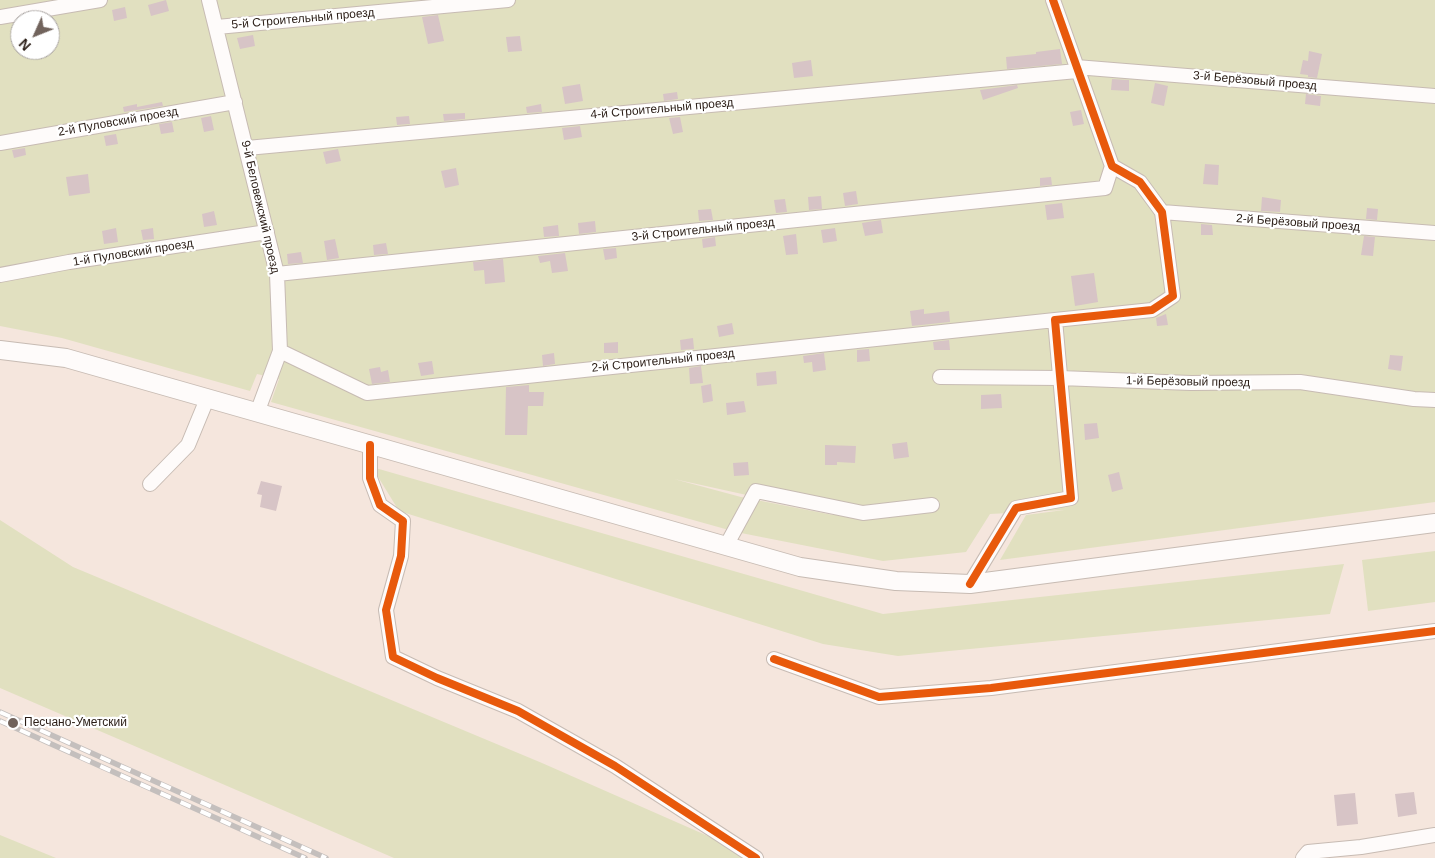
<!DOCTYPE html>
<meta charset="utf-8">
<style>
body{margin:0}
#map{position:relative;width:1435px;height:858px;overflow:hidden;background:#f5e6dd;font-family:Arial,sans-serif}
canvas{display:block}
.north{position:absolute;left:10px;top:10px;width:50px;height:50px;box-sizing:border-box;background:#fff;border:1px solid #aaa5a2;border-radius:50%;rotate:226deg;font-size:14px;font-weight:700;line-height:20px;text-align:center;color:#2a1d16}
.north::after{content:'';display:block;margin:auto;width:18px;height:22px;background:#71635c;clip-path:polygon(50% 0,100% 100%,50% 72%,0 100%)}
</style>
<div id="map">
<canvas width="1435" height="858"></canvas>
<div class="north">N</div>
</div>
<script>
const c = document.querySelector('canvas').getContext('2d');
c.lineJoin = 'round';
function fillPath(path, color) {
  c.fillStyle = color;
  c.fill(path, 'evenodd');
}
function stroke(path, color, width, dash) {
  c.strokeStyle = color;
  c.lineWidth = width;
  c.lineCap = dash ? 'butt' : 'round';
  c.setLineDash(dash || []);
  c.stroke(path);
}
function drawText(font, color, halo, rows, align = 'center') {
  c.font = font + ' Arial,sans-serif';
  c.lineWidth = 4.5;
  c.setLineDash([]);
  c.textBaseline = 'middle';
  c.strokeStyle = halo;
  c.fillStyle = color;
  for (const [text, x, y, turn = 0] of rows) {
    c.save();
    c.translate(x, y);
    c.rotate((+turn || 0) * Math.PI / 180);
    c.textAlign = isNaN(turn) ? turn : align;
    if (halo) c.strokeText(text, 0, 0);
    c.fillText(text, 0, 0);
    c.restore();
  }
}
fillPath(new Path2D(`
 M 0,0 L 1435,0 L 1435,502 L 1000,560 L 1026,515 L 1064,510 L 990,514 L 966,552 L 883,561 L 736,532 L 271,402 L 279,379 L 257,374 L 250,391 L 62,338 L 0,326 ZM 20,20 L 50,20 L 50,50 L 20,50 ZM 674,479 L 833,514 L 833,515 L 741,497 Z
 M 372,467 L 883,614 L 1344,564 L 1330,614 L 898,656 L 823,644 L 399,511 Z
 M 0,520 L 73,567 L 542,763 L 758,858 L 394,858 L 0,688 Z
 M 1435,551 L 1435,602 L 1368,611 L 1362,560 Z
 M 0,835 L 56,858 L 0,858 Z`), '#e1e0c0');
fillPath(new Path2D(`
 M 166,0 L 169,11 L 151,16 L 148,5 Z
 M 125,7 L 127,18 L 114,21 L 112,10 Z
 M 438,15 L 444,41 L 428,44 L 422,17 Z
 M 253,35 L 255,46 L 240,49 L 237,38 Z
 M 520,36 L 522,51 L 508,52 L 506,37 Z
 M 1060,49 L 1062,64 L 1007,69 L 1006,57 L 1036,54 L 1036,52 Z
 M 1309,51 L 1322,54 L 1317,78 L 1308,77 L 1308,75 L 1300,74 L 1303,60 L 1308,61 Z
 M 811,60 L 813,76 L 794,78 L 792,63 Z
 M 1112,79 L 1129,80 L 1129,91 L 1111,90 Z
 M 1155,83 L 1168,86 L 1164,106 L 1151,103 Z
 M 580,84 L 583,101 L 565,104 L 562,87 Z
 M 1017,85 L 1018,88 L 983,100 L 980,90 Z
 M 677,92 L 678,99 L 664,101 L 663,94 Z
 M 1306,94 L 1321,96 L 1320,106 L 1305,104 Z
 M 162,102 L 163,106 L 124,112 L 123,107 L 137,104 L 137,107 Z
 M 541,104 L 542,112 L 527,113 L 526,107 Z
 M 1081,110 L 1084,124 L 1073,126 L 1070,112 Z
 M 465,113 L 465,119 L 444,121 L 443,114 Z
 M 211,116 L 214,130 L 204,132 L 201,118 Z
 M 409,116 L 410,124 L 397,125 L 396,117 Z
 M 680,117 L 683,132 L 673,134 L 669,118 Z
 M 172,122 L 174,132 L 161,134 L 159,124 Z
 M 580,126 L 582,137 L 564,140 L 562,128 Z
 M 116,134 L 118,144 L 106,146 L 104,136 Z
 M 25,148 L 26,155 L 14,158 L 12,150 Z
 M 338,149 L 341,161 L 326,164 L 323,152 Z
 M 1205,164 L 1219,165 L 1218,185 L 1203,184 Z
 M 456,168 L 459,185 L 445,188 L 441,171 Z
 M 88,174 L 90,193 L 69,196 L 66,177 Z
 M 1051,177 L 1052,185 L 1040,186 L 1040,178 Z
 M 856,191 L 858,204 L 845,206 L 843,193 Z
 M 821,196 L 822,209 L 809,210 L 808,197 Z
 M 1262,197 L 1281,200 L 1280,212 L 1261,211 Z
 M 785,199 L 787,212 L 776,213 L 774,200 Z
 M 1062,203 L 1064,218 L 1047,220 L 1045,205 Z
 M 1367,208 L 1378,209 L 1377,220 L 1366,219 Z
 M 711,209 L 713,220 L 699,221 L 698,210 Z
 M 214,211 L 217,225 L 204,227 L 202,214 Z
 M 881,220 L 883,233 L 865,236 L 862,223 Z
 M 595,221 L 596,232 L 579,234 L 578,223 Z
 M 1201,224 L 1212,225 L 1213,235 L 1201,235 Z
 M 558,225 L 559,236 L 544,237 L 543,227 Z
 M 116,228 L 118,242 L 104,244 L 102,231 Z
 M 153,228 L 154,239 L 143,240 L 141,230 Z
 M 835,228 L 837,241 L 823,243 L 821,230 Z
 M 796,234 L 798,254 L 786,255 L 783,236 Z
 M 1364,236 L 1375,237 L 1373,256 L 1361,255 Z
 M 715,237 L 716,246 L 703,248 L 702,239 Z
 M 335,239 L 339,258 L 327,260 L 324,241 Z
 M 386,243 L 388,254 L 374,255 L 373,245 Z
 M 616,248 L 617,258 L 605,260 L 603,249 Z
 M 301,252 L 303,263 L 288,264 L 287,254 Z
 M 565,253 L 568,271 L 552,273 L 550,261 L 540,263 L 538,256 Z
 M 503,259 L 505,282 L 485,284 L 484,270 L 474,271 L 473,262 Z
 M 1094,273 L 1098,302 L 1075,306 L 1071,276 Z
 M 924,309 L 924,314 L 949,311 L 950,322 L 912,326 L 910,311 Z
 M 1166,314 L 1168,325 L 1157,326 L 1156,318 Z
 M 732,323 L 734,334 L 719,337 L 717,326 Z
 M 693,338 L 694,349 L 681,350 L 680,340 Z
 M 949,340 L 950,350 L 934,350 L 933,342 Z
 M 618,342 L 618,353 L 604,353 L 604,343 Z
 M 869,349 L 870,361 L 857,362 L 857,350 Z
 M 554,353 L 555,364 L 543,366 L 542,355 Z
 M 824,353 L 826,370 L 813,372 L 812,362 L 804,363 L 803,356 Z
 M 1390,355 L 1403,356 L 1401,371 L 1388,369 Z
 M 432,361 L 434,374 L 421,376 L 418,363 Z
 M 701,366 L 703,383 L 690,384 L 689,368 Z
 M 380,367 L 381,372 L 388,370 L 390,382 L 372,384 L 369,369 Z
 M 776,371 L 777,384 L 757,386 L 756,373 Z
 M 711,384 L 713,401 L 703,403 L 701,386 Z
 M 529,385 L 529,392 L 544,392 L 543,406 L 528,406 L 527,435 L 505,435 L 506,387 Z
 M 1001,394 L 1002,408 L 981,409 L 981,395 Z
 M 744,401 L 746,412 L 727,415 L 726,403 Z
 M 1097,423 L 1099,438 L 1085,440 L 1084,424 Z
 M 907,442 L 909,457 L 894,459 L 892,444 Z
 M 825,445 L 856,446 L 855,463 L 837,462 L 837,465 L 825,465 Z
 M 748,462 L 749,475 L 734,476 L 733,463 Z
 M 1119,472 L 1123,489 L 1112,492 L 1108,475 Z
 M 261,481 L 282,486 L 276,511 L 260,507 L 262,495 L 257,494 Z
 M 1414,792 L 1417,814 L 1398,817 L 1395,794 Z
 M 1355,793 L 1358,824 L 1337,826 L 1334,795 Z`), '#d7c4c6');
const minor = new Path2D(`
 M 209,0 L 277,274 L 280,351 L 257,413
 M 0,17 L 100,0
 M 217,27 L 508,0
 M 1076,67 L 1435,96
 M 0,143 L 235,102
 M 247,148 L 1077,71
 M 1162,212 L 1435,233
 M 277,274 L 1105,188 L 1112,166
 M 0,275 L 69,262 L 267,232
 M 280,351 L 367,393 L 1055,320
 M 940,377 L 1060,378 L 1191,383 L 1300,382 L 1414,399 L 1435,400
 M 370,445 L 370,478 L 380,505 L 403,521 L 401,556 L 386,610 L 393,657 L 437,678 L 518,711 L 615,766 L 756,858
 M 150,484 L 188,445 L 207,399
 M 726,546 L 756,491 L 863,513 L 932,505
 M 970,584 L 1016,508 L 1071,498 L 1055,320 L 1152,310 L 1173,296 L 1162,212 L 1140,182 L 1112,166 L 1053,0
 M 774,659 L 879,697 L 991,688 L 1435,631
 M 1303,858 L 1308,852 L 1361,847 L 1435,835`);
const major = new Path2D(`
 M 0,350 L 66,358 L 800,567 L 896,581 L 970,584 L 1435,523`);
stroke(minor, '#c7bbb3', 16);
stroke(major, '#c7bbb3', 20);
stroke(minor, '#fefbfa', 14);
stroke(major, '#fefbfa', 18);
const rail = new Path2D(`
 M 0,712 L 326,858
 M 0,721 L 305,858`);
stroke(rail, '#c4bfbd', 5.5);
stroke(rail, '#fff', 4, [11]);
stroke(new Path2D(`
 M 370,445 L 370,478 L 380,505 L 403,521 L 401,556 L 386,610 L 393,657 L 437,678 L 518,711 L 615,766 L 756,858
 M 970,584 L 1016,508 L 1071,498 L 1055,320 L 1152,310 L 1173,296 L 1162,212 L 1140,182 L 1112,166 L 1053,0
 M 774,659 L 879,697 L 991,688 L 1435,631`), '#e8590c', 8);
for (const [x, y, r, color] of [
 [13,723,6,"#71635c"]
]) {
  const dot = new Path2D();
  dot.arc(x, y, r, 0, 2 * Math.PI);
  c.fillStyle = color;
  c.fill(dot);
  stroke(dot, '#fff', 2);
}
drawText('12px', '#2a1d16', '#fff', [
 ["5-й Строительный проезд",303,19,-5],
 ["3-й Берёзовый проезд",1255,81,5],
 ["4-й Строительный проезд",662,109,-5],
 ["2-й Пуловский проезд",118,122,-10],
 ["9-й Беловежский проезд",260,207,77],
 ["2-й Берёзовый проезд",1298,223,4],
 ["3-й Строительный проезд",703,230,-6],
 ["1-й Пуловский проезд",133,253,-9],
 ["2-й Строительный проезд",663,361,-6],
 ["1-й Берёзовый проезд",1188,382,1]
]);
drawText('12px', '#2a1d16', '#fff', [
 ["Песчано-Уметский",24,723]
], 'left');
</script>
